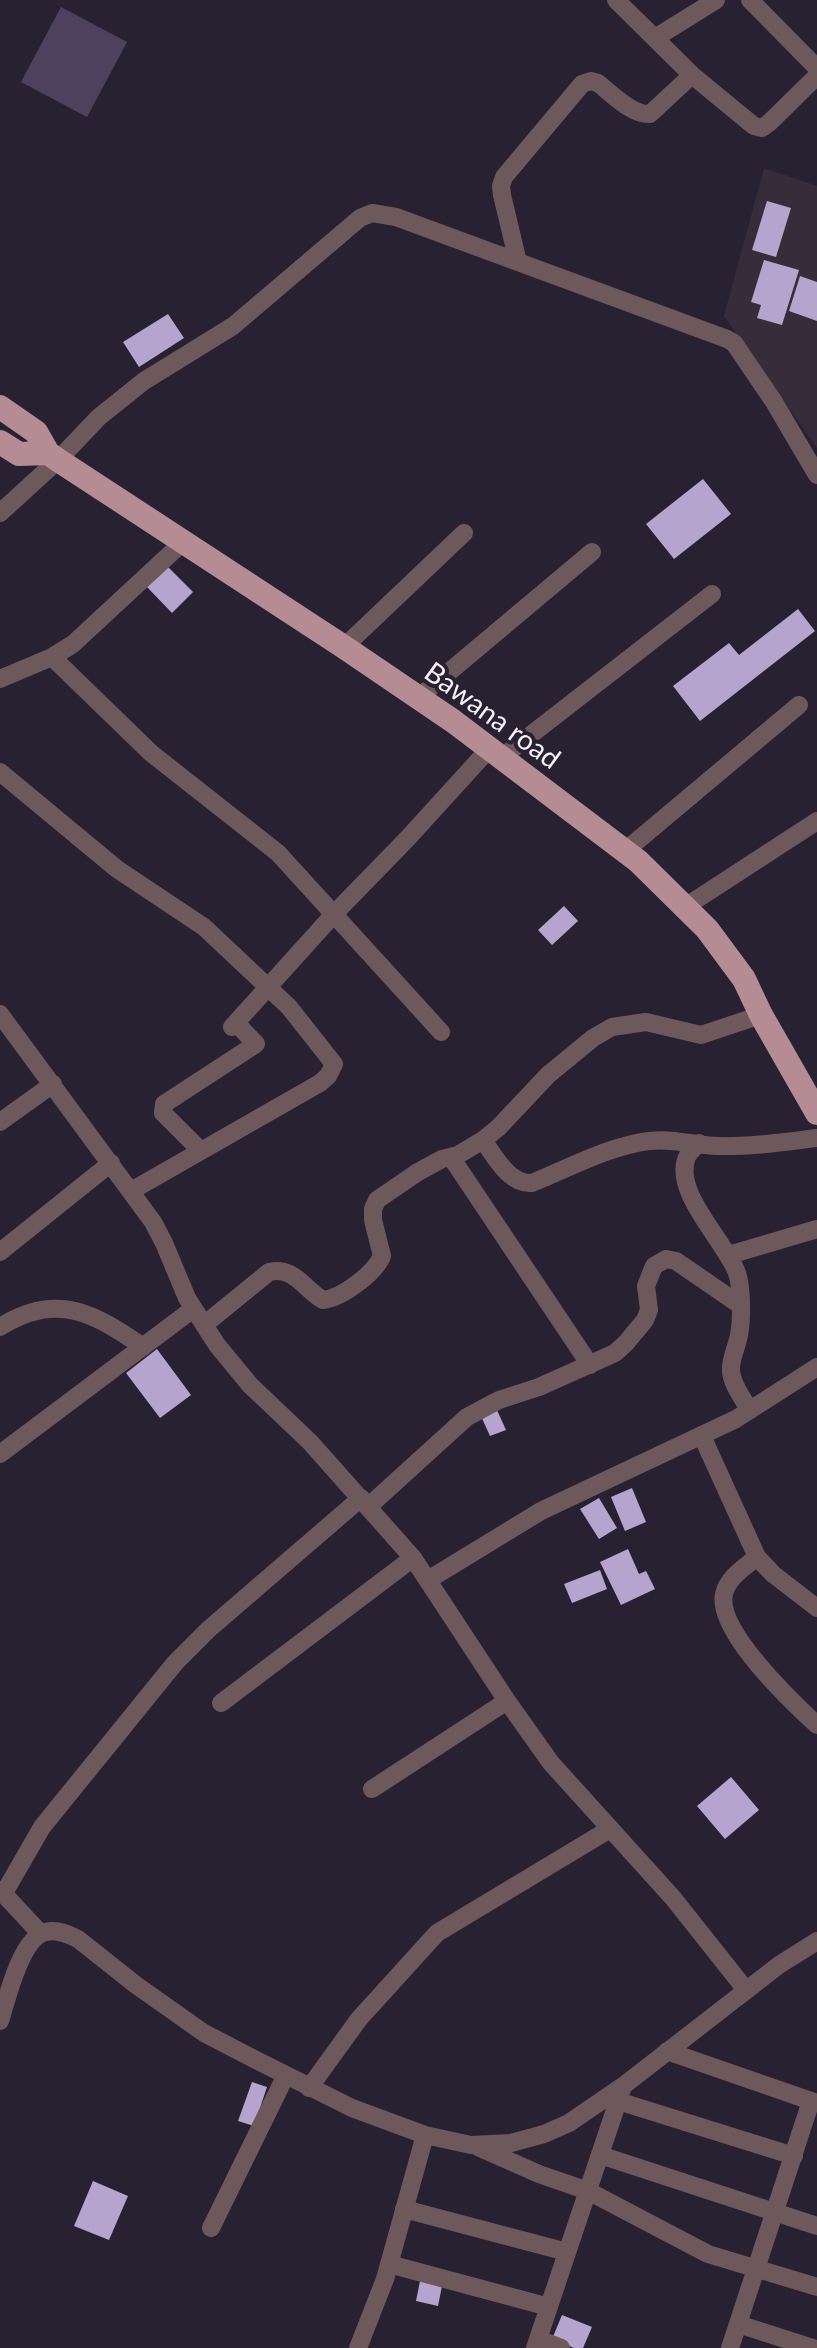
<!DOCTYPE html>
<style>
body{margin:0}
canvas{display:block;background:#282132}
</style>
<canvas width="817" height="2348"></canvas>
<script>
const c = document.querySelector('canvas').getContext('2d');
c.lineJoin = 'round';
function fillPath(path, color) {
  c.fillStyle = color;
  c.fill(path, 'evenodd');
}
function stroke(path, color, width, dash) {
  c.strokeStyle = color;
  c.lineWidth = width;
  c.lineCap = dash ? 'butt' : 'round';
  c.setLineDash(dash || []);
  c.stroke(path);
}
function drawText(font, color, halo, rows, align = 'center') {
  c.font = font + ' Lato,sans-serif';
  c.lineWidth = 8;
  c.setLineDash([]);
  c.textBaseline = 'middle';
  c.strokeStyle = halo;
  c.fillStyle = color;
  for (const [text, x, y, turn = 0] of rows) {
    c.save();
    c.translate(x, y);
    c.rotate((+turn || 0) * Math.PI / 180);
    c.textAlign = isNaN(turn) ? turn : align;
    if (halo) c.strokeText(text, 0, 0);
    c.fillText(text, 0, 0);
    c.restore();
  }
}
fillPath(new Path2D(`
 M 764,168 L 817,186 L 817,448 L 724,316 Z`), '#362c3a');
fillPath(new Path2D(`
 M 61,7 L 127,42 L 87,117 L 21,82 Z`), '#4d415d');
fillPath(new Path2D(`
 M 767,201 L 791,208 L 776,257 L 752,250 Z
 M 764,260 L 799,270 L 782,325 L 757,318 L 761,305 L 751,302 Z
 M 800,276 L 817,282 L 817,321 L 789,311 Z
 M 168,314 L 184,338 L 139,367 L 123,342 Z
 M 703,479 L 731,514 L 674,559 L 646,524 Z
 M 168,567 L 193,592 L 172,613 L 147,587 Z
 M 798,609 L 815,631 L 700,721 L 673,686 L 729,643 L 739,655 Z
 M 564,906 L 578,921 L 552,945 L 538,930 Z
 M 157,1349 L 191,1395 L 160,1418 L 126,1373 Z
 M 496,1408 L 506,1430 L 490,1436 L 480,1414 Z
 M 632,1488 L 646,1522 L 625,1531 L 611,1497 Z
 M 599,1498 L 617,1528 L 599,1539 L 580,1509 Z
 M 628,1549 L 639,1574 L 646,1571 L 655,1589 L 621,1605 L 600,1562 Z
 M 600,1570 L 607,1589 L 572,1603 L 564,1584 Z
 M 731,1777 L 759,1810 L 725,1839 L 697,1806 Z
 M 252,2082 L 267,2087 L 254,2126 L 238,2121 Z
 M 93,2181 L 128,2196 L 109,2240 L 74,2226 Z
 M 421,2276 L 443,2281 L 438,2306 L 416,2301 Z
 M 562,2315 L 592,2327 L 583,2348 L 574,2348 L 552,2339 Z`), '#b5a4cd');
stroke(new Path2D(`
 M 616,0 L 692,75 L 754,126 L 762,128 L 769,123 L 817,76
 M 750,0 L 817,68
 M 655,38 L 716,0
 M 518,262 L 502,195 L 501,186 L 504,177 L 582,84 L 591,81 L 598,83 C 612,94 632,115 650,114 L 692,75
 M 0,513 L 58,460 L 99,417 L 144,381 L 233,326 L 360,218 L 372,213 L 396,217 L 727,339 L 734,343 L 774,402 L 817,475
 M 344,647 L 464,533
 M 52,657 L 151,753 L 278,853 L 441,1032
 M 0,679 L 52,657 L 73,644 L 182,543
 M 418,698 L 592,552
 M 501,758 L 712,594
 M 0,772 L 117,869 L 204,927 L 289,1007 L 334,1064 L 328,1076 L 320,1083 L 131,1191
 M 625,851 L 799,705
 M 685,907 L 817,821
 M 0,1014 L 153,1222 L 164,1243 L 187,1298 L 217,1345 L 250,1385 L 310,1442 L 413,1558 L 507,1701 L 551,1763 L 673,1898 L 746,1990
 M 232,1027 L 334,914 L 407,839 L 489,749
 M 0,1122 L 53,1084
 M 483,1140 C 494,1155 509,1185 532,1183 C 569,1168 609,1146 649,1141 C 674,1138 693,1145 717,1146 C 750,1147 784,1142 817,1138
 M 699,1143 C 695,1147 689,1152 687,1157 C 672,1192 726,1242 737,1273 C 742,1288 742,1320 739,1335 C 737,1347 730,1359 731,1371 C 732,1385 743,1398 749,1410
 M 201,1151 L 163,1113 L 164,1104 L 256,1044 L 236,1023
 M 451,1157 L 590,1365
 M 0,1252 L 111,1163
 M 729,1255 L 817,1229
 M 204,1325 L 269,1272 C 294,1266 304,1289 323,1300 C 342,1298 375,1273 382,1256 L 373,1220 L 373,1209 L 377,1200 L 418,1172 L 442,1159 L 458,1155 L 483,1140 L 498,1128 L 548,1075 L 593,1038 L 612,1027 L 646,1022 L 701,1035 L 761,1015
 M 0,1327 C 56,1291 94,1313 143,1347
 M 702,1436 L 757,1557 L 773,1574 L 817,1608
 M 0,1454 L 193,1309
 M 369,1506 L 467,1417 L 499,1400 L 539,1387 L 615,1353 L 626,1343 L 645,1320 L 649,1310 L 646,1286 L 654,1266 L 666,1259 L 676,1261 L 740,1305
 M 757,1557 C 745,1567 728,1577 724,1594 C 716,1630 792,1702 817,1725
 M 428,1580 L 541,1511 L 736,1419 L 817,1367
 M 221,1703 L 413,1558
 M 372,1789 L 507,1701
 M 0,1890 L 41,1934
 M 4,1893 L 42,1827 L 175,1663 L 209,1629 L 361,1498
 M 0,2021 C 7,1999 21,1937 46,1932 C 57,1929 68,1934 78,1939 L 136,1985 L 204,2033 L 256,2060 L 352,2108 L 425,2135 L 471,2145 L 511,2143 L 544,2134 L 569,2123 L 623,2086 L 779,1965 L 817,1941
 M 667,2051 L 817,2103
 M 309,2088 L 359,2019 L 437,1933 L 610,1829
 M 618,2101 L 794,2156
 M 478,2147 L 539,2174 L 588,2191 L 708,2254 L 817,2287
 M 600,2155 L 817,2226
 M 404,2209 L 567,2252
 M 211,2228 L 286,2075
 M 389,2264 L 549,2307
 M 738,2324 L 813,2348
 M 538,2339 L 561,2348
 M 358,2348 L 385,2279 L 425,2135
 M 535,2348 L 623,2086
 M 730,2348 L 811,2101`), '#6d595c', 18);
stroke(new Path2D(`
 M 0,407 L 36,432 L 48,453 L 58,460 L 344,647 L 453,721 L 638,861 L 707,929 L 744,979 L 761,1015 L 817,1113
 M 0,442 L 19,454 L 48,453`), '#b58c93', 24);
drawText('28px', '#f6f1fd', '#282132', [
 ["Bawana road",492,716,36]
]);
</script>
